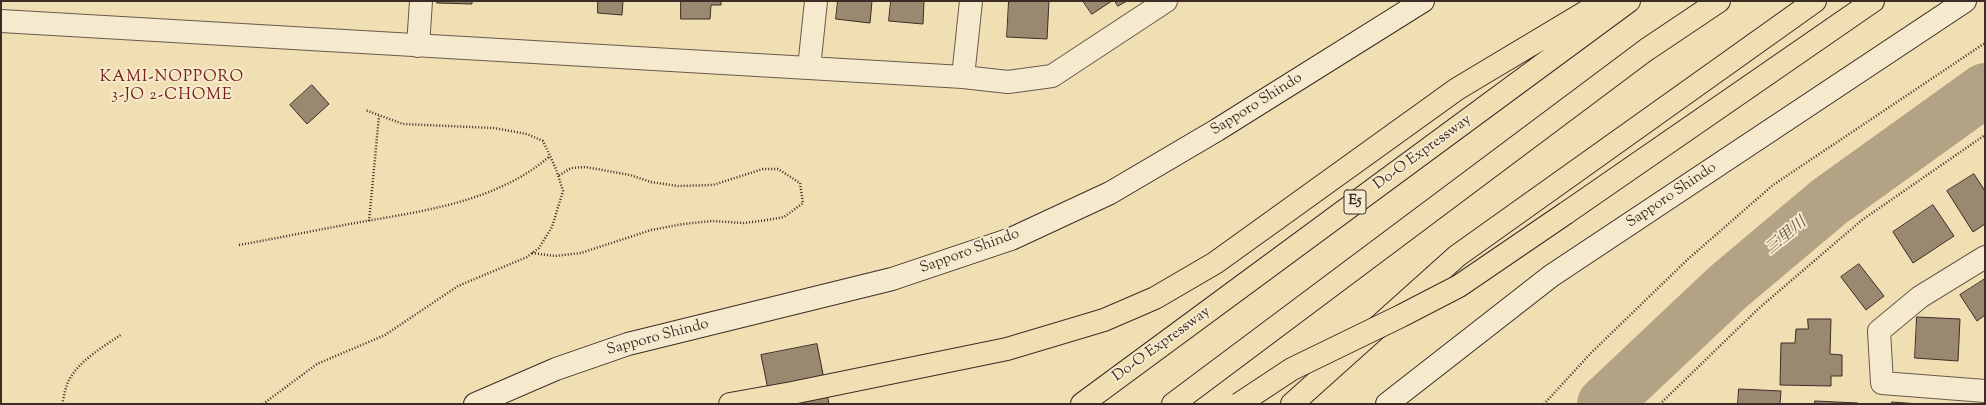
<!DOCTYPE html>
<meta charset="utf-8">
<style>
body{margin:0}
#map{position:relative;width:1986px;height:405px;overflow:hidden;background:#f1dfb4;font-family:"Sorts Mill Goudy",serif}
canvas{display:block}
.frame{position:absolute;inset:0;border:2px solid #3b2c26;pointer-events:none}
</style>
<div id="map">
<canvas width="1986" height="405"></canvas>
<div class="frame"></div>
</div>
<script>
const c = document.querySelector('canvas').getContext('2d');
c.lineJoin = 'round';
function stroke(path, color, width, dash) {
  c.strokeStyle = color;
  c.lineWidth = width;
  c.lineCap = dash ? 'butt' : 'round';
  c.setLineDash(dash || []);
  c.stroke(path);
}
function fillPath(path, color) {
  c.fillStyle = color;
  c.fill(path, 'evenodd');
}
function drawText(font, color, halo, rows, align = 'center') {
  c.font = font + ' "Sorts Mill Goudy","Noto Serif JP",serif';
  c.lineWidth = 4;
  c.setLineDash([]);
  c.textBaseline = 'middle';
  c.strokeStyle = halo;
  c.fillStyle = color;
  for (const [text, x, y, turn = 0] of rows) {
    c.save();
    c.translate(x, y);
    c.rotate((+turn || 0) * Math.PI / 180);
    c.textAlign = isNaN(turn) ? turn : align;
    if (halo) c.strokeText(text, 0, 0);
    c.fillText(text, 0, 0);
    c.restore();
  }
}
stroke(new Path2D(`
 M 1604,404 L 1728,287 L 1829,202 L 1985,90`), '#b3a284', 54);
const building = new Path2D(`
 M 437,1 L 472,1 L 472,4 L 437,3 Z
 M 598,1 L 623,1 L 622,15 L 598,13 Z
 M 681,1 L 721,1 L 721,5 L 711,5 L 710,19 L 681,19 Z
 M 838,1 L 872,1 L 870,23 L 836,19 Z
 M 891,1 L 924,1 L 923,24 L 889,21 Z
 M 1009,1 L 1049,1 L 1047,39 L 1007,37 Z
 M 1083,1 L 1112,1 L 1092,14 Z
 M 1115,1 L 1127,1 L 1118,6 Z
 M 312,85 L 329,104 L 307,124 L 290,105 Z
 M 1974,174 L 1985,191 L 1985,224 L 1973,232 L 1947,191 Z
 M 1933,205 L 1954,236 L 1913,263 L 1893,232 Z
 M 1859,264 L 1884,296 L 1866,310 L 1841,277 Z
 M 1985,279 L 1985,315 L 1977,321 L 1960,295 Z
 M 1917,317 L 1960,319 L 1958,361 L 1915,358 Z
 M 1808,319 L 1831,319 L 1830,354 L 1842,355 L 1842,376 L 1831,376 L 1831,386 L 1780,385 L 1781,343 L 1795,343 L 1796,329 L 1808,329 Z
 M 817,344 L 829,404 L 771,404 L 761,355 Z
 M 1739,389 L 1781,391 L 1780,404 L 1738,404 Z
 M 1815,401 L 1858,403 L 1858,404 L 1815,404 Z
 M 1892,402 L 1920,404 L 1892,404 Z`);
fillPath(building, '#9a8970');
stroke(building, '#3b2c26', 1);
const street = new Path2D(`
 M 1,21 L 963,77 L 971,1
 M 418,46 L 421,1
 M 809,68 L 816,1
 M 963,77 L 1008,82 L 1052,76 L 1166,1
 M 1985,257 L 1920,297 L 1879,331 L 1882,383 L 1985,391`);
const secondary = new Path2D(`
 M 475,404 L 556,369 L 628,344 L 892,279 L 1011,239 L 1110,193 L 1217,130 L 1423,1
 M 1387,404 L 1551,276 L 1965,1`);
const highway = new Path2D(`
 M 1566,213 L 1873,1
 M 730,404 L 792,393 L 1007,349 L 1104,320 L 1155,298 L 1215,263 L 1457,89 L 1604,1
 M 1082,404 L 1629,1
 M 1173,404 L 1646,50 L 1719,1
 M 1292,404 L 1457,256 L 1815,1`);
stroke(street, '#68594a', 24);
stroke(secondary, '#3b2c26', 24);
stroke(highway, '#3b2c26', 24);
stroke(new Path2D(`
 M 369,221 L 379,116
 M 239,245 C 278,238 317,230 355,223 C 423,211 497,202 550,156
 M 532,253 L 555,256 L 581,253 L 651,230 L 683,224 L 712,221 L 744,223 L 767,220 L 784,217 L 803,203 L 800,183 L 778,169 L 763,169 L 713,185 L 678,186 L 651,182 L 630,175 L 586,167 L 571,168 L 558,176
 M 62,404 C 64,397 65,389 68,382 C 78,361 103,347 122,334
 M 263,404 L 317,364 L 385,335 L 458,286 L 527,257 L 539,248 L 552,227 L 563,191 L 556,169 L 543,141 L 527,134 L 494,128 L 403,124 L 365,110
 M 1544,404 L 1591,353 L 1687,260 L 1773,185 L 1985,43
 M 1660,404 L 1758,309 L 1862,220 L 1985,135`), '#3b2c26', 2.5, [1, 2]);
stroke(street, '#f6eace', 22);
stroke(secondary, '#f6eace', 22);
stroke(highway, '#f1dfb4', 22);
const highwayBridge = new Path2D(`
 M 1239,404 L 1292,369 L 1401,316 L 1459,286 L 1566,213`);
stroke(highwayBridge, '#3b2c26', 24, []);
stroke(highwayBridge, '#f1dfb4', 22);
for (const [x, y, w] of [
 [1355,202,22]
]) {
  const box = new Path2D();
  box.roundRect(x - w / 2, y - 12, w, 24, 3);
  c.fillStyle = '#f6eace';
  c.fill(box);
  stroke(box, '#3b2c26', 1);
}
drawText('bold 14px', '#3b2c26', null, [
 ["E5",1355,202]
]);
drawText('15px', '#3b2c26', '#f6eace', [
 ["Sapporo Shindo",1257,105,-32],
 ["Do-O Expressway",1423,153,-36],
 ["Sapporo Shindo",1672,196,-34],
 ["Sapporo Shindo",970,252,-20],
 ["Sapporo Shindo",658,338,-15],
 ["Do-O Expressway",1162,345,-36]
]);
c.letterSpacing = '1px';
drawText('16px', '#7a1f14', '#f6eace', [
 ["KAMI-NOPPORO",172,78],
 ["3-JO 2-CHOME",172,96]
]);
c.letterSpacing = '0px';
drawText('italic 16px', '#5f4f42', '#f6eace', [
 ["三里川",1787,237,-40]
]);
</script>
